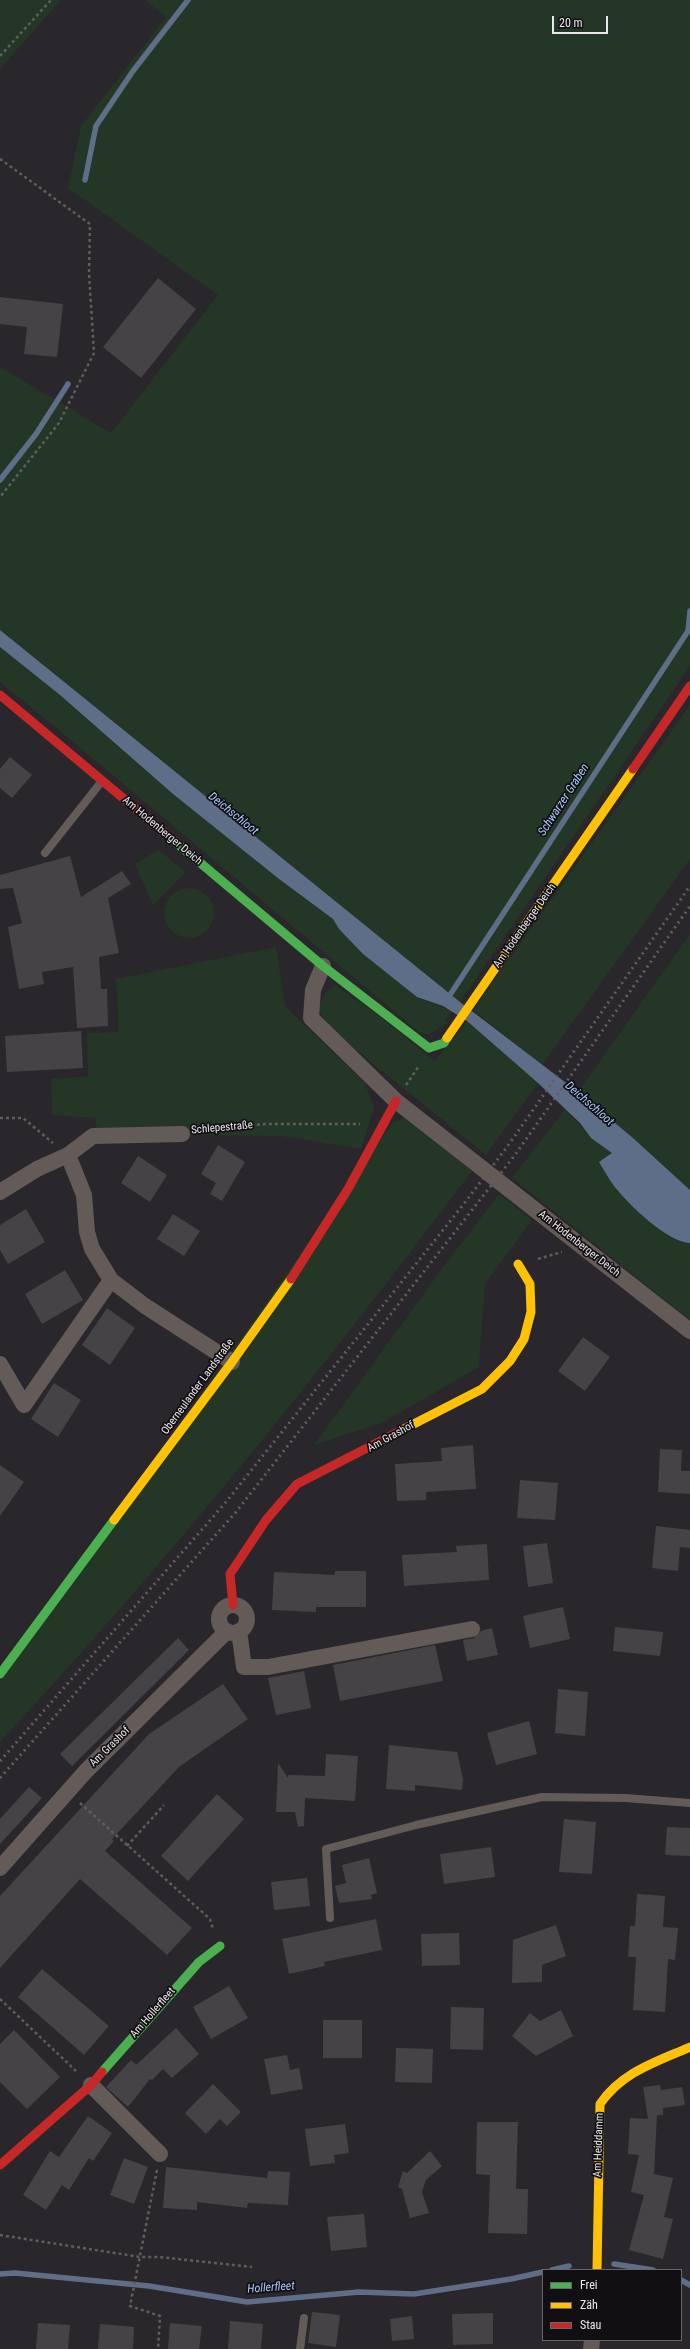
<!DOCTYPE html>
<meta charset="utf-8">
<style>
body{margin:0}
#map{position:relative;width:690px;height:2349px;overflow:hidden;background:#29272b;font-family:"Roboto Condensed",sans-serif}
canvas{display:block}
.legend{position:absolute;left:542px;top:2269px;width:140px;height:72px;box-sizing:border-box;background:#110f12;border:1px solid #68666a;margin:0;padding:5px 7px;list-style:none;font-size:12px;color:#eae8ed}
.legend li{display:flex;align-items:center;gap:8px;height:20px}
.legend b{width:20px;border:1px solid #68666a}
.scale{position:absolute;left:552px;top:16px;width:56px;height:18px;box-sizing:border-box;border:2px solid #eae8ed;border-top:0;padding-left:5px;font-size:12px;line-height:14px;white-space:nowrap;color:#eae8ed;-webkit-text-stroke:3px #110f12;paint-order:stroke}
</style>
<div id="map">
<canvas width="690" height="2349"></canvas>
<ul class="legend">
<li><b style="height:5px;background:#4caf50"></b>Frei</li>
<li><b style="height:5px;background:#ffc107"></b>Zäh</li>
<li><b style="height:5px;background:#c62828"></b>Stau</li>
</ul>
<div class="scale">20 m</div>
</div>
<script>
const c = document.querySelector('canvas').getContext('2d');
c.lineJoin = 'round';
function fillPath(path, color) {
  c.fillStyle = color;
  c.fill(path, 'evenodd');
}
function stroke(path, color, width, dash) {
  c.strokeStyle = color;
  c.lineWidth = width;
  c.lineCap = dash ? 'butt' : 'round';
  c.setLineDash(dash || []);
  c.stroke(path);
}
function drawText(font, color, halo, rows, align = 'center') {
  c.font = font + ' "Roboto Condensed",sans-serif';
  c.lineWidth = 3.5;
  c.setLineDash([]);
  c.textBaseline = 'middle';
  c.strokeStyle = halo;
  c.fillStyle = color;
  for (const [text, x, y, turn = 0] of rows) {
    c.save();
    c.translate(x, y);
    c.rotate((+turn || 0) * Math.PI / 180);
    c.textAlign = isNaN(turn) ? turn : align;
    if (halo) c.strokeText(text, 0, 0);
    c.fillText(text, 0, 0);
    c.restore();
  }
}
fillPath(new Path2D(`
 M 0,0 L 61,0 L 0,69 Z
 M 145,0 L 690,0 L 690,666 L 460,1002 L 0,630 L 0,367 L 111,433 L 218,295 L 68,188 L 81,126 L 166,17 Z
 M 0,647 L 60,695 L 173,794 L 279,879 L 333,919 L 339,929 L 417,997 L 452,1011 L 445,1019 L 448,1023 L 429,1034 L 419,1032 C 279,916 141,797 0,682 Z
 M 690,705 L 690,859 L 542,1065 L 473,1010 Z
 M 158,850 L 186,872 L 153,905 L 135,864 Z
 M164 913a25 25 0 1 1 50 0a25 25 0 1 1-50 0Z
 M 690,934 L 690,1190 L 633,1138 L 578,1092 Z
 M 276,947 L 285,1006 L 365,1083 L 374,1108 L 361,1149 L 281,1136 L 97,1134 L 95,1118 L 52,1115 L 51,1079 L 88,1076 L 87,1033 L 119,1032 L 116,979 Z
 M 336,986 L 370,1009 L 435,1061 L 467,1021 L 538,1083 L 486,1155 L 330,1029 L 319,1010 C 322,997 325,991 336,986 Z
 M 565,1109 L 591,1138 L 613,1153 L 684,1243 L 690,1243 L 690,1320 L 512,1178 Z
 M 407,1117 L 472,1171 C 323,1369 169,1561 0,1742 L 0,1682 L 393,1122 Z
 M 499,1194 L 532,1220 L 485,1284 L 479,1367 L 382,1423 L 314,1445 L 444,1266 Z`), '#243626');
fillPath(new Path2D(`
 M 0,630 L 460,1002 L 578,1092 L 633,1138 L 690,1190 L 690,1243 C 667,1242 628,1204 614,1186 C 609,1179 604,1170 599,1162 L 612,1153 L 591,1138 L 580,1123 L 538,1083 L 467,1021 L 443,1006 L 417,997 L 363,954 L 339,929 L 333,919 L 279,879 L 173,794 L 60,695 L 0,647 Z`), '#5e6e88');
stroke(new Path2D(`
 M 85,180 L 96,126 L 133,71 L 188,0
 M 0,480 L 36,434 L 68,384
 M 448,998 L 688,631 L 690,611
 M 614,2264 L 653,2270
 M 552,2270 L 569,2266
 M 0,2274 L 15,2273 L 149,2286 L 247,2302 L 359,2292 L 414,2294 L 511,2279 L 543,2272
 M 681,2280 L 690,2285`), '#5e6e88', 5.5);
fillPath(new Path2D(`
 M 158,278 L 196,309 L 141,378 L 103,347 Z
 M 0,297 L 63,304 L 57,357 L 24,354 L 27,327 L 0,324 Z
 M 10,757 L 32,775 L 12,798 L 0,788 L 0,769 Z
 M 70,856 L 81,897 L 122,871 L 131,884 L 108,898 L 119,953 L 99,957 L 101,989 L 107,989 L 108,1026 L 77,1028 L 73,967 L 42,972 L 44,984 L 19,989 L 8,927 L 22,923 L 13,888 L 0,889 L 0,875 Z
 M 81,1031 L 83,1068 L 7,1072 L 5,1036 Z
 M 218,1145 L 245,1162 L 222,1201 L 210,1194 L 216,1183 L 201,1174 Z
 M 138,1156 L 167,1175 L 150,1202 L 121,1183 Z
 M 26,1209 L 45,1242 L 8,1264 L 0,1250 L 0,1225 Z
 M 173,1214 L 200,1231 L 184,1256 L 157,1239 Z
 M 65,1270 L 83,1300 L 42,1324 L 25,1294 Z
 M 107,1308 L 135,1328 L 110,1365 L 82,1345 Z
 M 583,1337 L 610,1357 L 585,1391 L 558,1371 Z
 M 54,1383 L 81,1400 L 58,1437 L 31,1419 Z
 M 473,1445 L 476,1489 L 426,1492 L 426,1500 L 397,1501 L 395,1464 L 442,1461 L 441,1448 Z
 M 660,1449 L 682,1450 L 681,1471 L 690,1471 L 690,1494 L 658,1492 Z
 M 0,1465 L 24,1482 L 0,1516 Z
 M 520,1480 L 558,1483 L 555,1520 L 517,1518 Z
 M 656,1526 L 690,1530 L 690,1548 L 680,1547 L 678,1571 L 652,1568 Z
 M 547,1543 L 553,1583 L 528,1587 L 523,1546 Z
 M 487,1544 L 489,1580 L 404,1586 L 402,1555 L 457,1552 L 456,1546 Z
 M 335,1571 L 366,1571 L 366,1607 L 316,1607 L 316,1612 L 272,1610 L 274,1572 L 335,1575 Z
 M 563,1607 L 570,1639 L 530,1648 L 523,1616 Z
 M 615,1627 L 663,1632 L 660,1656 L 613,1651 Z
 M 492,1628 L 498,1655 L 467,1661 L 463,1640 L 474,1638 L 481,1631 Z
 M 178,1638 L 189,1650 L 72,1766 L 60,1754 Z
 M 435,1645 L 443,1681 L 340,1701 L 333,1665 Z
 M 304,1671 L 311,1708 L 276,1715 L 268,1678 Z
 M 223,1684 L 248,1719 L 179,1767 L 112,1839 L 114,1841 L 105,1851 L 192,1928 L 167,1955 L 80,1879 L 0,1968 L 0,1896 L 149,1734 Z
 M 558,1689 L 588,1692 L 585,1736 L 555,1733 Z
 M 529,1721 L 537,1754 L 496,1765 L 487,1733 Z
 M 389,1745 L 457,1752 L 463,1779 L 462,1790 L 415,1785 L 415,1791 L 386,1789 Z
 M 326,1754 L 358,1756 L 355,1801 L 305,1798 L 304,1826 L 298,1827 L 295,1812 L 276,1812 L 278,1763 L 288,1778 L 288,1775 L 325,1776 Z
 M 29,1787 L 42,1798 L 0,1844 L 0,1819 Z
 M 217,1794 L 244,1819 L 188,1881 L 161,1856 Z
 M 564,1819 L 596,1822 L 592,1874 L 559,1872 Z
 M 667,1827 L 690,1828 L 690,1856 L 665,1855 Z
 M 491,1847 L 495,1877 L 444,1884 L 440,1854 Z
 M 369,1858 L 377,1893 L 371,1895 L 372,1899 L 339,1903 L 335,1886 L 346,1883 L 342,1865 Z
 M 307,1878 L 310,1906 L 274,1910 L 271,1882 Z
 M 637,1894 L 665,1896 L 663,1927 L 678,1928 L 675,1960 L 668,1959 L 665,2012 L 633,2010 L 636,1957 L 628,1957 L 630,1926 L 635,1926 Z
 M 376,1919 L 382,1950 L 324,1962 L 325,1966 L 289,1974 L 282,1939 Z
 M 556,1925 L 566,1956 L 542,1965 L 542,1982 L 512,1983 L 513,1940 Z
 M 459,1933 L 460,1965 L 422,1966 L 421,1934 Z
 M 42,1969 L 109,2026 L 84,2055 L 18,1997 Z
 M 229,1986 L 248,2018 L 211,2039 L 193,2007 Z
 M 451,2007 L 484,2008 L 483,2050 L 450,2049 Z
 M 561,2010 L 573,2036 L 536,2056 L 512,2036 L 530,2013 L 540,2021 Z
 M 323,2020 L 362,2020 L 362,2058 L 323,2058 Z
 M 176,2028 L 199,2054 L 172,2078 L 163,2069 L 152,2080 L 150,2079 L 128,2107 L 106,2087 L 131,2060 L 136,2065 Z
 M 14,2030 L 60,2077 L 27,2109 L 0,2082 L 0,2044 Z
 M 396,2048 L 433,2049 L 432,2083 L 395,2082 Z
 M 287,2055 L 290,2070 L 299,2068 L 303,2089 L 271,2095 L 264,2059 Z
 M 213,2084 L 241,2112 L 227,2126 L 220,2119 L 206,2134 L 185,2113 Z
 M 660,2085 L 661,2090 L 682,2087 L 685,2105 L 663,2108 L 663,2115 L 657,2115 L 654,2174 L 673,2178 L 664,2217 L 673,2219 L 663,2259 L 629,2250 L 644,2195 L 631,2192 L 639,2155 L 628,2154 L 630,2118 L 648,2119 L 643,2087 Z
 M 88,2116 L 112,2133 L 93,2161 L 89,2158 L 69,2190 L 62,2185 L 46,2210 L 23,2195 L 50,2151 L 59,2157 Z
 M 477,2122 L 518,2122 L 516,2189 L 528,2189 L 527,2234 L 488,2233 L 490,2175 L 476,2174 Z
 M 345,2124 L 349,2153 L 334,2155 L 335,2163 L 310,2166 L 305,2129 Z
 M 430,2151 L 442,2166 L 426,2180 L 422,2192 L 429,2213 L 410,2218 L 402,2189 L 398,2187 L 403,2171 L 407,2173 Z
 M 124,2158 L 148,2167 L 134,2204 L 110,2195 Z
 M 166,2167 L 267,2178 L 268,2171 L 290,2172 L 288,2205 L 248,2203 L 247,2208 L 197,2202 L 197,2210 L 163,2208 Z
 M 364,2214 L 367,2247 L 331,2251 L 327,2217 Z
 M 312,2312 L 340,2315 L 336,2347 L 308,2343 Z
 M 493,2313 L 493,2344 L 453,2345 L 452,2314 Z
 M 412,2316 L 414,2339 L 392,2341 L 390,2319 Z
 M 230,2321 L 263,2324 L 261,2349 L 228,2349 Z
 M 38,2323 L 70,2325 L 68,2349 L 36,2349 Z
 M 170,2323 L 202,2326 L 199,2349 L 168,2349 Z
 M 100,2324 L 134,2327 L 133,2349 L 98,2349 Z`), '#454345');
stroke(new Path2D(`
 M 0,56 L 51,0
 M 0,159 L 90,224 L 89,273 L 94,353 L 59,423 L 0,497
 M 406,1085 L 419,1066
 M 0,1118 L 23,1118 L 53,1143
 M 197,1129 L 267,1124 L 360,1124
 M 538,1259 L 562,1252
 M 80,1803 L 210,1919 L 213,1929
 M 127,1846 L 164,1805
 M 0,1999 L 76,2071
 M 157,2170 L 130,2306 L 160,2316 L 158,2349
 M 0,2235 L 140,2257 L 159,2257 L 252,2267`), '#625c5b', 2.5, [3, 3]);
stroke(new Path2D(`
 M 45,853 L 102,781
 M 330,1918 L 326,1849 L 416,1825 L 542,1797 L 625,1798 L 690,1803
 M 300,2349 L 304,2318`), '#645a58', 8);
stroke(new Path2D(`
 M 323,966 L 313,990 L 311,1018 L 396,1101 L 690,1331
 M 68,1155 L 84,1195 L 87,1232 L 92,1249 L 111,1280 L 145,1306 L 232,1362
 M 0,1192 L 37,1169 L 68,1155 L 93,1136 L 182,1134
 M 0,1364 L 24,1405 L 111,1280
 M219 1619a14 14 0 1 1 28 0a14 14 0 1 1-28 0Z
 M 239,1631 L 244,1667 L 268,1667 L 472,1629
 M 0,1868 L 86,1771 L 227,1631
 M 91,2085 L 160,2154
 M 591,2349 L 592,2340`), '#645a58', 16);
stroke(new Path2D(`
 M 173,840 L 323,966 L 429,1048 L 444,1043 L 447,1038
 M 0,1674 L 114,1520
 M 102,2072 L 199,1962 L 220,1946`), '#4caf50', 9);
stroke(new Path2D(`
 M 447,1038 L 633,769
 M 402,1430 L 482,1389 L 510,1361 L 524,1339 L 531,1312 L 530,1284 L 518,1264
 M 114,1520 L 232,1362 L 291,1279
 M 597,2270 L 600,2104 C 622,2072 656,2062 690,2047`), '#ffc107', 9);
stroke(new Path2D(`
 M 0,695 L 173,840
 M 633,769 L 690,686
 M 291,1279 L 348,1189 L 396,1101
 M 233,1605 L 230,1574 L 266,1520 L 297,1484 L 402,1430
 M 0,2165 L 91,2085 L 102,2072`), '#c62828', 9);
stroke(new Path2D(`
 M 0,1761 L 226,1502 L 463,1205 L 507,1147 L 690,886
 M 0,1778 L 236,1512 L 515,1155 L 690,906`), '#635e5e', 3, [2, 4]);
drawText('11px', '#eae8ed', '#110f12', [
 ["Am Hodenberger Deich",162,831,40],
 ["Am Hodenberger Deich",525,926,-55],
 ["Schlepestraße",222,1128,-5],
 ["Am Hodenberger Deich",579,1244,38],
 ["Oberneulander Landstraße",198,1387,-54],
 ["Am Grashof",391,1437,-29],
 ["Am Grashof",110,1747,-45],
 ["Am Hollerfleet",153,2013,-49],
 ["Am Heiddamm",599,2145,-88]
]);
drawText('italic 12px', '#aac8fb', '#110f12', [
 ["Schwarzer Graben",564,800,-57],
 ["Deichschloot",233,814,39],
 ["Deichschloot",589,1104,41],
 ["Hollerfleet",271,2288,-4]
]);
</script>
